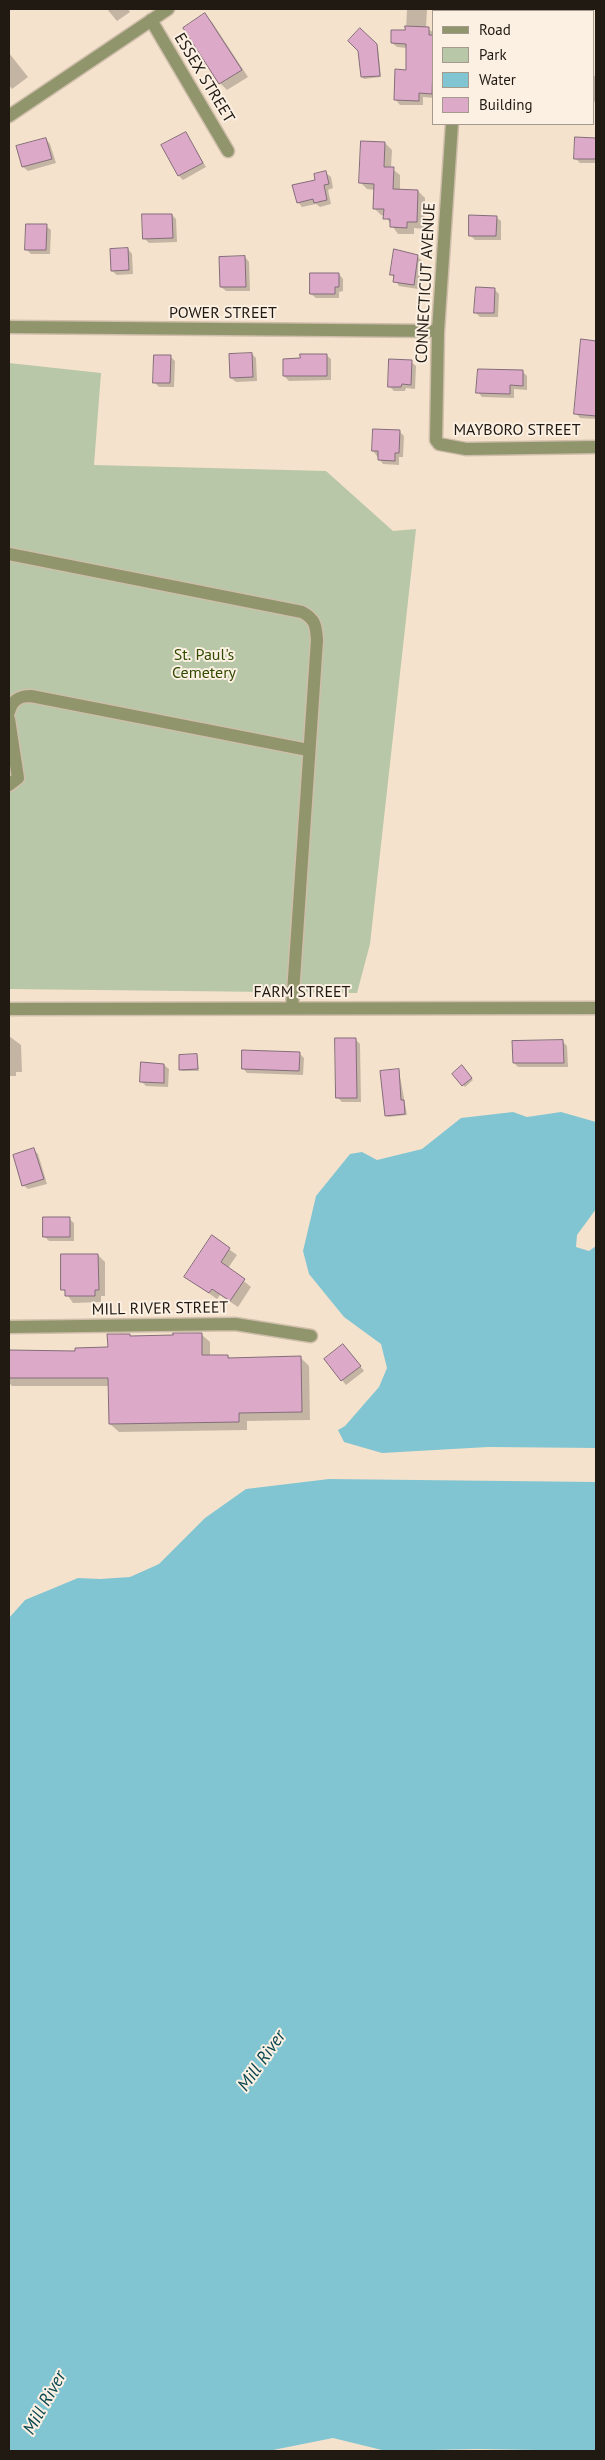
<!DOCTYPE html>
<style>
body{margin:0}
#map{position:relative;width:605px;height:2460px;overflow:hidden;background:#f5e2cc;font-family:"PT Sans",sans-serif}
canvas{display:block}
.frame{position:absolute;inset:0;border:10px solid #211a12;pointer-events:none}
.legend{position:absolute;left:432px;top:10px;width:162px;height:115px;box-sizing:border-box;background:#fcf0e3;border:1px solid #a49a8f;margin:0;padding:6px 9px;list-style:none;font-size:15px;color:#211a12}
.legend li{display:flex;align-items:center;gap:10px;height:25px}
.legend b{width:25px;border:1px solid #a49a8f}
</style>
<div id="map">
<canvas width="605" height="2460"></canvas>
<div class="frame"></div>
<ul class="legend">
<li><b style="height:6px;background:#91956c"></b>Road</li>
<li><b style="height:14px;background:#b8c7a7"></b>Park</li>
<li><b style="height:14px;background:#82c5d2"></b>Water</li>
<li><b style="height:14px;background:#dcaac8"></b>Building</li>
</ul>
</div>
<script>
const c = document.querySelector('canvas').getContext('2d');
c.lineJoin = 'round';
function fillPath(path, color) {
  c.fillStyle = color;
  c.fill(path, 'evenodd');
}
function stroke(path, color, width, dash) {
  c.strokeStyle = color;
  c.lineWidth = width;
  c.lineCap = dash ? 'butt' : 'round';
  c.setLineDash(dash || []);
  c.stroke(path);
}
function drawText(font, color, halo, rows, align = 'center') {
  c.font = font + ' "PT Sans",sans-serif';
  c.lineWidth = 4;
  c.setLineDash([]);
  c.textBaseline = 'middle';
  c.strokeStyle = halo;
  c.fillStyle = color;
  for (const [text, x, y, turn = 0] of rows) {
    c.save();
    c.translate(x, y);
    c.rotate((+turn || 0) * Math.PI / 180);
    c.textAlign = isNaN(turn) ? turn : align;
    if (halo) c.strokeText(text, 0, 0);
    c.fillText(text, 0, 0);
    c.restore();
  }
}
fillPath(new Path2D(`
 M 9,363 L 101,373 L 94,465 L 326,471 L 393,531 L 416,529 L 370,944 L 357,993 L 9,989 Z`), '#b8c7a7');
fillPath(new Path2D(`
 M 513,1112 L 527,1117 L 561,1112 L 596,1122 L 596,1209 L 577,1235 L 576,1247 L 589,1251 L 596,1246 L 596,1448 L 488,1447 L 382,1453 L 344,1442 L 338,1430 L 345,1426 L 379,1387 L 387,1368 L 381,1344 L 344,1317 L 309,1274 L 303,1251 L 316,1196 L 350,1154 L 362,1152 L 377,1160 L 422,1149 L 461,1118 Z
 M 329,1479 L 596,1482 L 596,2451 L 477,2449 L 386,2451 L 333,2438 L 268,2451 L 9,2451 L 9,1618 L 25,1600 L 78,1578 L 100,1579 L 130,1577 L 159,1564 L 205,1518 L 246,1489 Z`), '#82c5d2');
fillPath(new Path2D(`
 M 107,9 L 128,9 L 130,12 L 117,21 Z
 M 407,9 L 427,9 L 426,28 L 433,32 L 434,98 L 423,97 L 423,105 L 400,105 L 396,100 L 407,71 L 407,48 L 397,47 L 392,43 L 406,31 Z
 M 205,15 L 212,22 L 248,77 L 227,90 L 220,83 L 185,28 Z
 M 360,30 L 378,48 L 381,77 L 364,79 L 362,77 Z
 M 9,53 L 28,77 L 12,89 L 9,85 Z
 M 594,76 L 596,76 L 596,103 L 594,101 Z
 M 186,133 L 206,167 L 183,180 L 179,176 Z
 M 46,139 L 50,144 L 56,163 L 28,171 L 23,167 L 18,147 Z
 M 576,139 L 596,139 L 596,163 L 580,163 L 575,158 Z
 M 385,143 L 392,150 L 391,168 L 400,175 L 400,190 L 418,191 L 425,198 L 424,229 L 414,228 L 414,234 L 398,234 L 385,216 L 381,215 L 374,208 L 375,190 L 367,189 L 360,182 Z
 M 326,173 L 331,177 L 333,188 L 328,190 L 331,204 L 320,207 L 316,204 L 302,207 L 298,202 Z
 M 172,215 L 176,219 L 177,242 L 149,243 L 144,238 Z
 M 496,217 L 501,221 L 501,240 L 475,240 L 470,235 Z
 M 46,226 L 51,230 L 50,254 L 31,254 L 26,249 Z
 M 128,249 L 132,254 L 133,274 L 117,275 L 112,271 Z
 M 417,256 L 422,261 L 418,289 L 399,286 L 392,275 Z
 M 245,257 L 249,262 L 250,291 L 226,291 L 221,287 Z
 M 339,274 L 343,279 L 343,291 L 339,292 L 339,298 L 316,298 L 311,294 Z
 M 494,289 L 499,294 L 498,317 L 480,317 L 475,312 Z
 M 582,341 L 596,342 L 596,419 L 580,418 L 576,413 Z
 M 252,354 L 256,358 L 257,381 L 236,382 L 231,378 Z
 M 326,355 L 331,359 L 331,380 L 289,381 L 284,376 L 301,360 Z
 M 170,356 L 175,361 L 174,387 L 159,387 L 154,382 Z
 M 411,362 L 416,366 L 415,389 L 406,388 L 405,391 L 394,391 L 389,386 Z
 M 523,372 L 527,376 L 527,390 L 514,389 L 514,398 L 482,397 L 478,392 Z
 M 399,431 L 404,436 L 403,457 L 399,457 L 399,465 L 383,464 L 373,451 Z
 M 9,1036 L 21,1045 L 22,1072 L 16,1072 L 16,1076 L 9,1076 Z
 M 355,1039 L 360,1044 L 361,1102 L 342,1102 L 338,1098 Z
 M 563,1042 L 567,1046 L 568,1067 L 518,1067 L 514,1063 Z
 M 300,1054 L 304,1058 L 303,1075 L 247,1073 L 243,1068 Z
 M 196,1055 L 199,1071 L 182,1071 L 180,1069 Z
 M 164,1065 L 169,1069 L 168,1087 L 146,1086 L 142,1082 Z
 M 462,1067 L 473,1080 L 465,1087 L 454,1074 Z
 M 399,1071 L 407,1115 L 388,1117 L 386,1115 Z
 M 34,1150 L 38,1154 L 47,1184 L 28,1189 L 23,1185 Z
 M 69,1219 L 74,1223 L 74,1241 L 49,1241 L 45,1237 Z
 M 212,1237 L 237,1255 L 228,1268 L 251,1287 L 238,1307 L 220,1295 L 217,1299 L 186,1277 Z
 M 98,1255 L 105,1262 L 105,1296 L 101,1296 L 101,1302 L 73,1303 L 63,1289 Z
 M 201,1334 L 210,1342 L 210,1356 L 228,1356 L 231,1359 L 300,1357 L 309,1366 L 310,1420 L 247,1421 L 247,1430 L 119,1432 L 110,1424 L 110,1386 L 12,1386 L 9,1383 L 9,1351 L 77,1352 L 109,1349 L 129,1335 L 131,1337 Z
 M 348,1350 L 364,1371 L 346,1385 L 342,1380 Z`), '#0003');
const building = new Path2D(`
 M 205,13 L 242,70 L 219,84 L 183,28 Z
 M 405,26 L 429,27 L 429,35 L 434,35 L 432,94 L 419,93 L 419,101 L 394,100 L 395,69 L 406,70 L 406,44 L 391,43 L 391,30 L 405,30 Z
 M 360,28 L 377,44 L 380,76 L 361,77 L 358,51 L 348,41 Z
 M 186,132 L 203,163 L 178,176 L 161,145 Z
 M 575,137 L 596,138 L 596,159 L 574,159 Z
 M 46,138 L 52,159 L 22,167 L 16,146 Z
 M 361,141 L 385,142 L 384,167 L 394,167 L 393,189 L 418,190 L 417,222 L 407,222 L 407,228 L 390,227 L 390,219 L 383,219 L 384,209 L 373,209 L 374,184 L 359,183 Z
 M 326,171 L 329,184 L 324,185 L 327,200 L 314,203 L 313,199 L 297,203 L 292,185 L 315,180 L 314,174 Z
 M 142,214 L 172,214 L 173,238 L 143,239 Z
 M 469,215 L 497,216 L 496,236 L 469,236 Z
 M 26,224 L 47,224 L 46,250 L 25,250 Z
 M 128,248 L 129,270 L 111,271 L 110,249 Z
 M 394,249 L 418,255 L 414,285 L 393,282 L 394,275 L 390,275 Z
 M 245,256 L 246,287 L 220,287 L 219,257 Z
 M 310,273 L 339,273 L 339,287 L 335,287 L 335,294 L 310,294 Z
 M 476,287 L 495,288 L 494,313 L 474,313 Z
 M 581,339 L 596,341 L 596,416 L 574,414 Z
 M 252,353 L 253,377 L 230,378 L 229,354 Z
 M 300,354 L 327,354 L 327,376 L 283,376 L 283,359 L 300,358 Z
 M 154,355 L 171,355 L 170,383 L 153,383 Z
 M 389,359 L 412,360 L 411,385 L 402,384 L 401,387 L 388,387 Z
 M 478,369 L 523,370 L 523,386 L 510,385 L 510,394 L 476,393 Z
 M 373,429 L 400,430 L 399,453 L 395,453 L 395,461 L 378,460 L 378,451 L 372,451 Z
 M 335,1038 L 356,1038 L 357,1098 L 336,1098 Z
 M 563,1040 L 564,1063 L 513,1063 L 512,1041 Z
 M 242,1050 L 300,1052 L 299,1071 L 242,1069 Z
 M 197,1054 L 198,1069 L 179,1070 L 179,1055 Z
 M 141,1062 L 164,1064 L 164,1083 L 140,1082 Z
 M 462,1065 L 472,1078 L 462,1086 L 452,1074 Z
 M 399,1069 L 401,1100 L 404,1100 L 405,1114 L 385,1116 L 380,1071 Z
 M 34,1148 L 44,1179 L 22,1186 L 13,1155 Z
 M 43,1217 L 70,1217 L 70,1237 L 43,1237 Z
 M 212,1235 L 230,1248 L 221,1262 L 245,1279 L 230,1301 L 212,1289 L 209,1293 L 184,1277 Z
 M 61,1254 L 98,1254 L 99,1290 L 95,1290 L 95,1296 L 65,1296 L 65,1290 L 61,1290 Z
 M 173,1333 L 202,1333 L 202,1355 L 228,1355 L 228,1358 L 301,1356 L 302,1412 L 239,1413 L 239,1422 L 109,1424 L 108,1378 L 9,1378 L 9,1350 L 75,1351 L 75,1348 L 108,1347 L 107,1334 L 130,1334 L 130,1336 L 173,1335 Z
 M 343,1344 L 361,1366 L 341,1381 L 324,1359 Z`);
fillPath(building, '#dcaac8');
stroke(building, '#846c7a', 1);
const minor = new Path2D(`
 M 459,11 L 460,9
 M 151,20 L 228,151
 M 9,116 L 168,9
 M 452,124 L 438,331 L 436,440 L 439,444 L 466,449 L 596,447
 M 9,327 L 438,331
 M 9,554 L 302,612 C 315,619 316,625 317,640 L 292,1008
 M 9,712 C 12,700 19,696 31,696 L 308,750
 M 9,719 L 18,778 L 9,785
 M 9,1009 L 596,1008
 M 9,1327 L 235,1324 L 311,1336`);
stroke(minor, '#cfbeab', 15);
stroke(minor, '#91956c', 12);
drawText('16px', '#211a12', '#fcf0e3', [
 ["ESSEX STREET",204,78,59],
 ["CONNECTICUT AVENUE",426,283,-87],
 ["POWER STREET",223,313],
 ["MAYBORO STREET",517,430],
 ["FARM STREET",302,992],
 ["MILL RIVER STREET",160,1309,-1]
]);
drawText('16px', '#304b00', '#fcf0e3', [
 ["St. Paul's",204,655],
 ["Cemetery",204,673]
]);
drawText('italic 18px', '#094751', '#fcf0e3', [
 ["Mill River",262,2061,-55],
 ["Mill River",45,2403,-61]
]);
</script>
